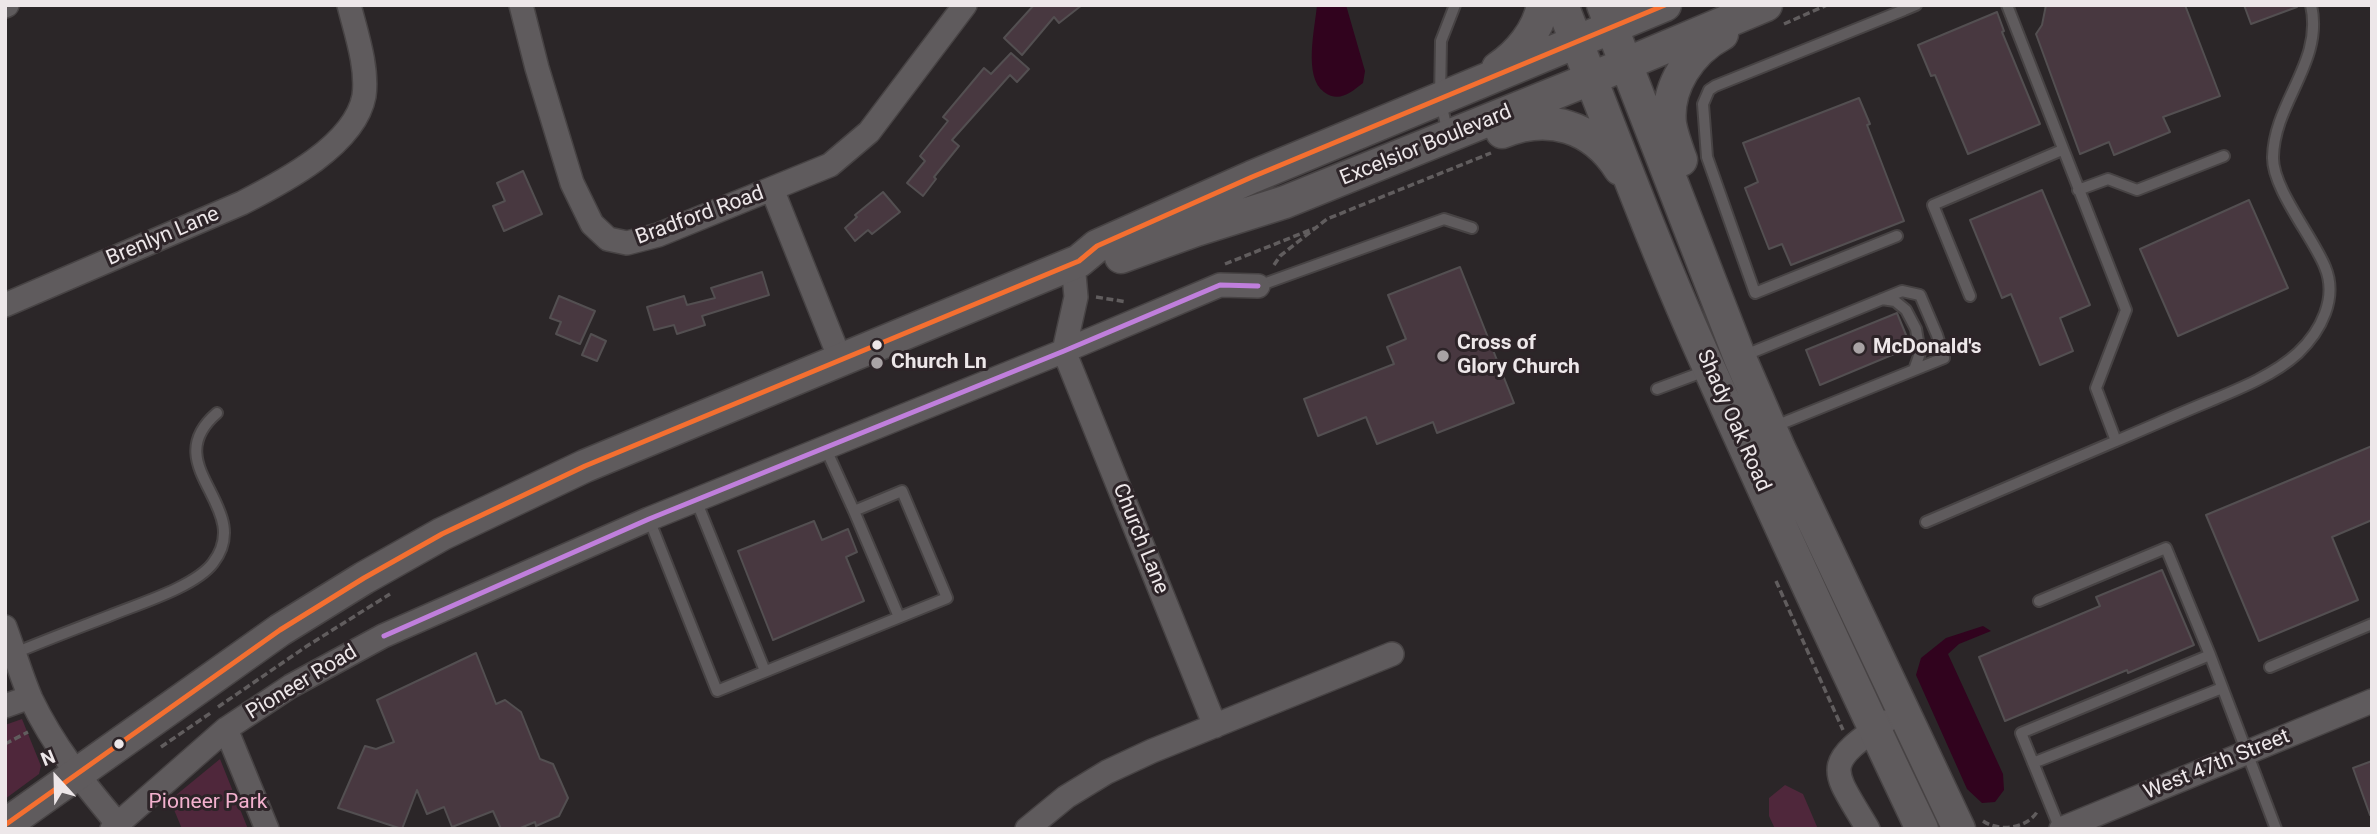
<!DOCTYPE html>
<style>
body{margin:0}
#map{position:relative;width:2377px;height:834px;overflow:hidden;background:#2b2628;font-family:Roboto,sans-serif}
canvas{display:block}
.frame{position:absolute;inset:0;border:7px solid #ede7e9;pointer-events:none}
.north{position:absolute;left:21px;top:743px;width:70px;height:70px;-webkit-text-stroke:5px #2d2428;paint-order:stroke;rotate:338deg;font-size:19px;font-weight:700;line-height:28px;text-align:center;color:#ede7e9}
.north::after{content:'';display:block;margin:auto;width:24px;height:32px;background:#ede7e9;clip-path:polygon(50% 0,100% 100%,50% 72%,0 100%)}
</style>
<div id="map">
<canvas width="2377" height="834"></canvas>
<div class="frame"></div>
<div class="north">N</div>
</div>
<script>
const c = document.querySelector('canvas').getContext('2d');
c.lineJoin = 'round';
function fillPath(path, color) {
  c.fillStyle = color;
  c.fill(path, 'evenodd');
}
function stroke(path, color, width, dash) {
  c.strokeStyle = color;
  c.lineWidth = width;
  c.lineCap = dash ? 'butt' : 'round';
  c.setLineDash(dash || []);
  c.stroke(path);
}
function drawText(font, color, halo, rows, align = 'center') {
  c.font = font + ' Roboto,sans-serif';
  c.lineWidth = 6;
  c.setLineDash([]);
  c.textBaseline = 'middle';
  c.strokeStyle = halo;
  c.fillStyle = color;
  for (const [text, x, y, turn = 0] of rows) {
    c.save();
    c.translate(x, y);
    c.rotate((+turn || 0) * Math.PI / 180);
    c.textAlign = isNaN(turn) ? turn : align;
    if (halo) c.strokeText(text, 0, 0);
    c.fillText(text, 0, 0);
    c.restore();
  }
}
fillPath(new Path2D(`
 M 22,719 L 41,766 L 39,774 L 5,799 L 5,725 Z
 M 220,759 L 248,829 L 182,829 L 170,800 Z
 M 1785,785 L 1803,794 L 1818,829 L 1775,829 L 1769,816 L 1769,798 Z`), '#4f273b');
fillPath(new Path2D(`
 M 1317,5 L 1346,5 L 1365,71 L 1363,83 C 1350,93 1339,103 1324,92 C 1303,77 1315,28 1317,5 Z
 M 1983,626 L 1991,631 L 1959,644 L 1948,654 L 2003,774 L 2004,790 L 1995,802 L 1982,803 L 1967,789 L 1916,675 L 1921,658 L 1946,638 Z`), '#31031e');
const building = new Path2D(`
 M 1034,5 L 1082,5 L 1059,23 L 1054,17 L 1022,55 L 1004,38 Z
 M 2046,5 L 2185,5 L 2220,96 L 2163,117 L 2170,132 L 2114,155 L 2109,142 L 2080,154 L 2036,34 L 2042,25 Z
 M 2244,5 L 2297,5 L 2297,7 L 2251,24 Z
 M 1997,12 L 2004,31 L 2002,32 L 2040,124 L 1968,154 L 1935,75 L 1931,76 L 1918,45 Z
 M 1011,53 L 1029,69 L 1017,82 L 1010,75 L 952,140 L 959,146 L 934,177 L 936,179 L 923,196 L 907,183 L 925,161 L 920,156 L 948,121 L 943,117 L 984,68 L 991,74 Z
 M 1859,98 L 1870,124 L 1867,125 L 1904,221 L 1791,265 L 1782,244 L 1769,249 L 1745,188 L 1758,182 L 1743,143 Z
 M 523,171 L 542,214 L 504,231 L 493,206 L 505,201 L 497,183 Z
 M 2042,190 L 2090,305 L 2060,318 L 2073,351 L 2040,365 L 2011,294 L 2002,298 L 1970,220 Z
 M 883,192 L 900,212 L 872,234 L 868,230 L 855,241 L 845,228 L 857,217 L 855,215 Z
 M 2249,200 L 2288,288 L 2178,336 L 2140,249 Z
 M 1460,267 L 1514,403 L 1437,433 L 1433,422 L 1377,444 L 1366,417 L 1318,436 L 1304,399 L 1394,364 L 1387,347 L 1406,339 L 1388,295 Z
 M 762,272 L 769,295 L 702,316 L 705,325 L 677,334 L 674,325 L 654,330 L 647,307 L 684,296 L 687,305 L 715,298 L 711,288 Z
 M 559,296 L 595,311 L 580,344 L 556,334 L 561,322 L 550,318 Z
 M 1897,313 L 1911,347 L 1820,385 L 1806,350 Z
 M 591,334 L 606,341 L 597,361 L 582,355 Z
 M 2372,446 L 2372,520 L 2332,537 L 2358,600 L 2259,641 L 2206,515 Z
 M 814,521 L 822,540 L 848,529 L 857,552 L 846,557 L 864,601 L 773,640 L 738,551 Z
 M 2162,570 L 2194,645 L 2128,673 L 2127,670 L 2005,721 L 1979,657 L 2100,606 L 2096,597 Z
 M 476,653 L 496,704 L 505,700 L 521,712 L 540,759 L 553,764 L 568,798 L 559,816 L 536,826 L 535,822 L 518,829 L 501,829 L 493,811 L 452,827 L 444,807 L 427,814 L 417,790 L 402,829 L 338,808 L 365,746 L 376,749 L 394,742 L 377,700 Z
 M 2372,761 L 2372,814 L 2370,815 L 2353,768 Z`);
fillPath(building, '#483840');
stroke(building, '#534f51', 2);
const lane = new Path2D(`
 M 1902,5 L 1904,10 L 1916,5
 M 2007,5 L 2126,310 L 2096,388 L 2116,441 C 2147,428 2178,414 2210,401 C 2239,389 2274,375 2298,353 C 2321,331 2338,298 2325,267 C 2313,237 2272,188 2273,157 C 2274,102 2324,62 2311,5
 M 1448,134 L 1440,98 L 1441,41 L 1455,5
 M 2078,190 L 2108,179 L 2137,190 L 2224,156
 M 1897,236 L 1755,293 L 1707,157 L 1703,104 L 1709,90 L 1715,86 L 1904,10
 M 1258,286 L 1444,219 L 1472,228
 M 1970,296 L 1933,205 L 2062,150
 M 1882,299 L 1895,301 L 1906,310 L 1916,329 L 1920,353 L 1914,370
 M 1743,356 L 1902,291 L 1920,295 L 1937,335 L 1944,358 L 1773,427
 M 1657,389 L 1708,370
 M 696,500 L 765,671
 M 854,511 L 899,617
 M 649,519 L 717,691 L 947,598 L 902,491 L 854,511 L 825,447
 M 1926,522 L 2116,441
 M 2039,601 L 2166,548 L 2210,655
 M 15,653 C 46,640 78,628 109,616 C 138,604 195,587 213,563 C 256,507 155,466 217,413
 M 2270,667 L 2372,624
 M 2033,763 L 2222,688
 M 2060,829 L 2021,733 L 2210,655 L 2276,829`);
const street = new Path2D(`
 M 521,5 L 537,68 L 572,183 L 592,224 L 608,239 L 627,243 L 658,235 L 830,165 L 869,132 L 965,5
 M 5,6 L 7,5
 M 772,189 L 840,359
 M 1073,263 L 1076,297 L 1064,351 L 1215,726
 M 5,305 L 242,203 C 283,182 355,145 364,96 C 368,67 356,33 349,5
 M 5,627 C 14,651 21,676 31,699 C 53,745 84,784 117,823
 M 5,706 L 30,697
 M 226,729 L 267,829
 M 112,829 L 226,729 L 291,686 L 383,636 L 649,519 L 1064,351 L 1220,285 L 1258,286
 M 1027,829 L 1066,797 L 1107,772 L 1152,751 L 1392,654
 M 1868,829 C 1832,768 1821,766 1885,722
 M 2061,829 L 2372,701`);
const secondary = new Path2D(`
 M 1562,5 C 1610,126 1655,249 1709,368 C 1778,522 1849,676 1922,829
 M 1603,5 L 1740,358 L 1779,448 L 1959,829
 M 1498,68 C 1519,54 1538,31 1543,5
 M 1502,132 C 1548,113 1593,126 1620,169
 M 1681,160 C 1677,149 1672,136 1670,124 C 1666,87 1690,51 1722,34
 M 1121,257 L 1196,230 L 1285,202 L 1590,79 L 1766,5
 M 5,825 L 280,630 L 364,578 L 442,534 L 585,466 L 1079,261 L 1097,246 L 1252,177 L 1665,5`);
stroke(lane, '#474344', 14);
stroke(street, '#474344', 26);
stroke(secondary, '#474344', 35);
stroke(new Path2D(`
 M 1784,24 L 1827,5
 M 1225,264 L 1315,228
 M 1274,265 L 1280,256 L 1327,219 L 1491,153
 M 1096,297 L 1127,302
 M 1776,581 L 1843,730
 M 218,707 L 307,646 L 390,594
 M 5,744 L 28,732
 M 161,747 L 212,712
 M 1983,821 C 1999,832 2026,829 2037,812`), '#615d5e', 3.5, [7, 3.5]);
stroke(lane, '#5f5b5d', 10);
stroke(street, '#5f5b5d', 23);
stroke(secondary, '#5f5b5d', 32);
stroke(new Path2D(`
 M 5,825 L 280,630 L 364,578 L 442,534 L 585,466 L 1079,261 L 1097,246 L 1252,177 L 1665,5`), '#f46f30', 5);
stroke(new Path2D(`
 M 384,636 L 649,519 L 1064,351 L 1220,285 L 1258,286`), '#c07fdc', 5);
for (const [x, y, r, color] of [
 [877,345,6,"#ede7e9"],
 [1859,348,7,"#a9a3a5"],
 [1443,356,7,"#a9a3a5"],
 [877,363,7,"#a9a3a5"],
 [119,744,6,"#ede7e9"]
]) {
  const dot = new Path2D();
  dot.arc(x, y, r, 0, 2 * Math.PI);
  c.fillStyle = color;
  c.fill(dot);
  stroke(dot, '#2d2428', 2.5);
}
drawText('21px', '#ede7e9', '#2d2428', [
 ["Excelsior Boulevard",1426,146,-22],
 ["Bradford Road",700,216,-20],
 ["Brenlyn Lane",163,237,-23],
 ["Shady Oak Road",1733,421,66],
 ["Church Lane",1140,539,68],
 ["Pioneer Road",302,683,-31],
 ["West 47th Street",2217,765,-22]
]);
drawText('bold 21px', '#ede7e9', '#2d2428', [
 ["Cross of",1457,344],
 ["Glory Church",1457,368],
 ["McDonald's",1873,348],
 ["Church Ln",891,363]
], 'left');
drawText('21px', '#f3b1ce', '#2d2428', [
 ["Pioneer Park",208,803]
]);
</script>
